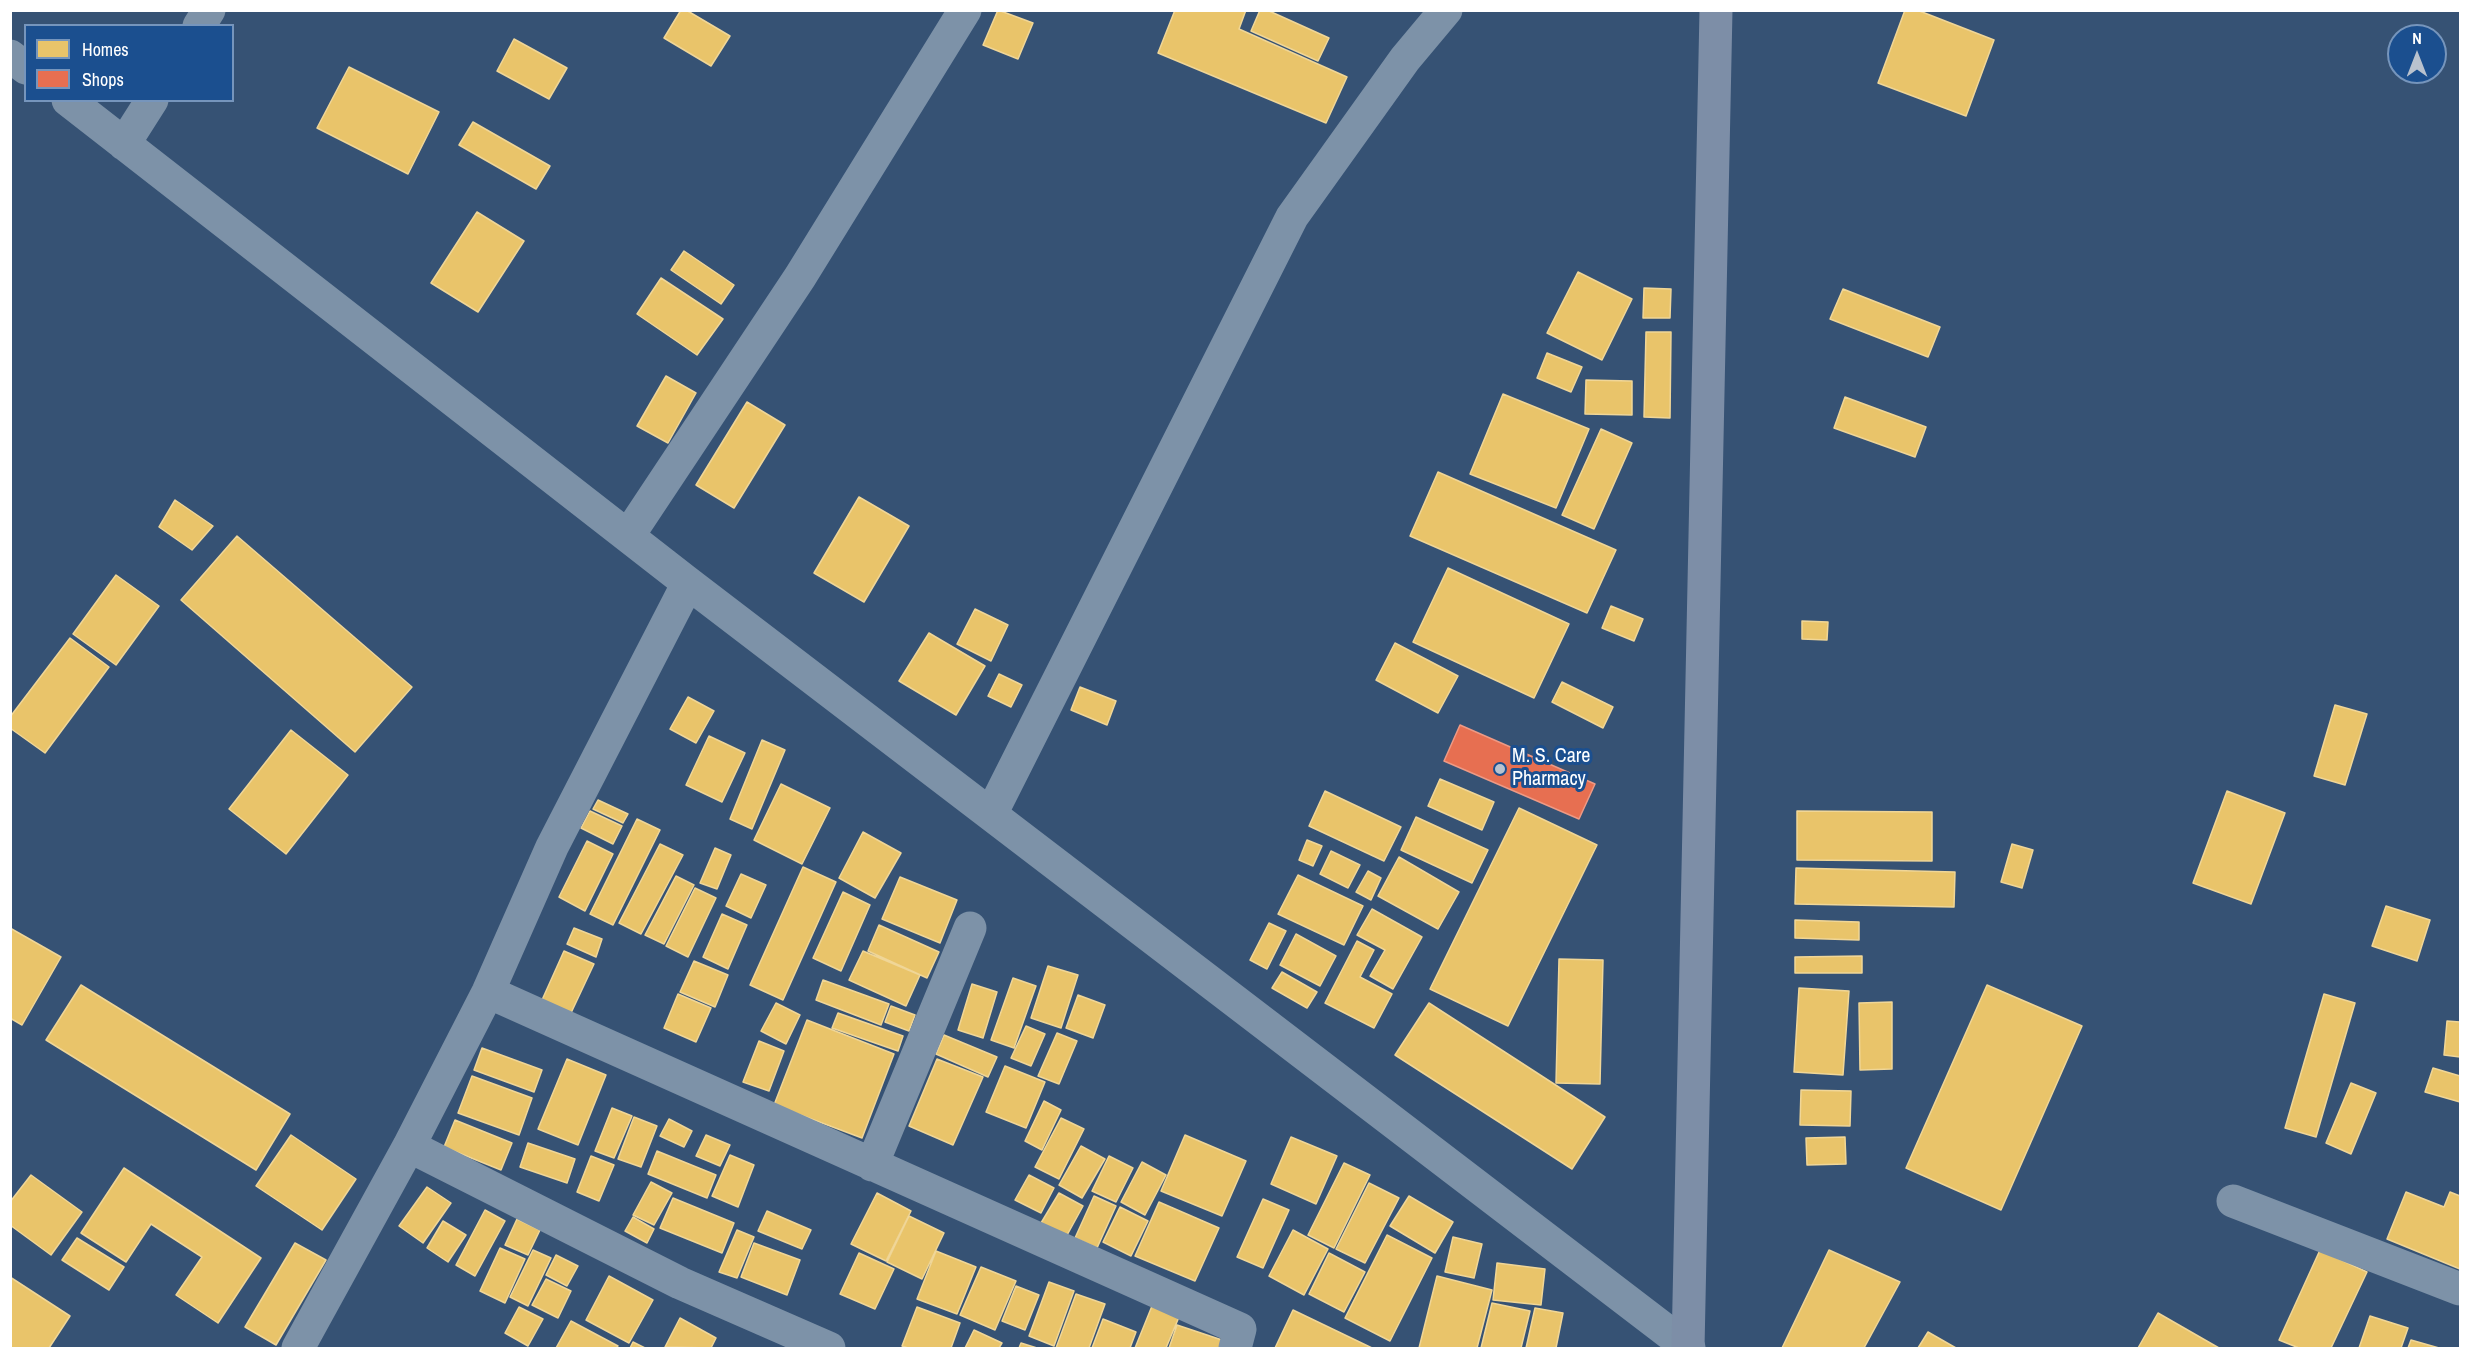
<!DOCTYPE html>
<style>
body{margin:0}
#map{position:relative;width:2471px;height:1359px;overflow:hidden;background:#365274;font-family:"Archivo Narrow",sans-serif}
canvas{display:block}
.frame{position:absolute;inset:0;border:12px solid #fff;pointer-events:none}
.legend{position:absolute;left:24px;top:24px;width:210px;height:78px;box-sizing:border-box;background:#1b4f8f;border:2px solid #7695bc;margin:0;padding:8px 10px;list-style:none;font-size:18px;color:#fff}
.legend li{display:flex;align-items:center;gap:12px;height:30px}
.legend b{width:30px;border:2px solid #7695bc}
.north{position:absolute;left:2387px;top:24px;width:60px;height:60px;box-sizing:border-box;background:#1b4f8f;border:2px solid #7695bc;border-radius:50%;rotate:0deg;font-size:16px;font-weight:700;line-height:24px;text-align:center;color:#fff}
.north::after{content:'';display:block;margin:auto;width:21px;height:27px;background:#b9c2ce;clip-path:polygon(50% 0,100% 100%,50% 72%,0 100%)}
</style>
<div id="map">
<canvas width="2471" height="1359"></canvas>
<div class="frame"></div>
<ul class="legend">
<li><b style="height:16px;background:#e9c46a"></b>Homes</li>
<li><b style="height:16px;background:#e76f51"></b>Shops</li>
</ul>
<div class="north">N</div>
</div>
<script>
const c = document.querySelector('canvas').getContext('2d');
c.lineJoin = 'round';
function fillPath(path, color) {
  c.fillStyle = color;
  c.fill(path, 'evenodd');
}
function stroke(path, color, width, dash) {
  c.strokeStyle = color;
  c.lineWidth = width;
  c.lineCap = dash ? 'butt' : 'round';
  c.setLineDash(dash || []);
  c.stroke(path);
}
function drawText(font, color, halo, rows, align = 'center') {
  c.font = font + ' "Archivo Narrow",sans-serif';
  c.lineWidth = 6;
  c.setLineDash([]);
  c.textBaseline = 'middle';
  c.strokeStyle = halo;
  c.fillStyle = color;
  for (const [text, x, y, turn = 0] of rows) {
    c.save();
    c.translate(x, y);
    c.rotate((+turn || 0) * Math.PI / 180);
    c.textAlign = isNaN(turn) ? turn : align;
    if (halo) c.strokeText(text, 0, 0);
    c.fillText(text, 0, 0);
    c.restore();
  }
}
const homes = new Path2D(`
 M 681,10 L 686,10 L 730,36 L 711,66 L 664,38 Z
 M 998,10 L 1033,23 L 1018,59 L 983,45 Z
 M 1175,10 L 1246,10 L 1239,29 L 1347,77 L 1326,123 L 1158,53 Z
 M 1260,10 L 1267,10 L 1329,38 L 1318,61 L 1251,31 Z
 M 1905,10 L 1917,10 L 1994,40 L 1966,116 L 1878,83 Z
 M 514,39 L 567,68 L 549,99 L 497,71 Z
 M 349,67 L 439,112 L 408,174 L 317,128 Z
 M 473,122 L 550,166 L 536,189 L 459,145 Z
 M 477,212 L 524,241 L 478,312 L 431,283 Z
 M 684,251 L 734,285 L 721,304 L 671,270 Z
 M 1578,272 L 1632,299 L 1602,360 L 1547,333 Z
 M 661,278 L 723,319 L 697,355 L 637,314 Z
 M 1644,288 L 1671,289 L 1670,318 L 1643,318 Z
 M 1843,289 L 1940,327 L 1928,357 L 1830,319 Z
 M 1646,332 L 1671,332 L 1670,418 L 1644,417 Z
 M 1547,353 L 1582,367 L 1571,392 L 1537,378 Z
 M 666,376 L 696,393 L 668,443 L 637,426 Z
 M 1586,380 L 1632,381 L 1632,415 L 1585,414 Z
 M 1503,394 L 1589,429 L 1556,508 L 1470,474 Z
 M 1845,397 L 1926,427 L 1915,457 L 1834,428 Z
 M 747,402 L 785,425 L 734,508 L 696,485 Z
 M 1601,429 L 1632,443 L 1594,529 L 1562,515 Z
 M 1438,472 L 1616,550 L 1587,613 L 1410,536 Z
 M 859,497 L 909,526 L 864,602 L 814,573 Z
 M 175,500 L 213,526 L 192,550 L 159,527 Z
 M 237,536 L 412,687 L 355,752 L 181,600 Z
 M 1448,568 L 1569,624 L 1534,698 L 1413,642 Z
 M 116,575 L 159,606 L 116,665 L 73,634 Z
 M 1611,606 L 1643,619 L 1634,641 L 1602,628 Z
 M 975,609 L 1008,625 L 991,661 L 957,644 Z
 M 1802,621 L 1828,622 L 1827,640 L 1802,639 Z
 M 929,633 L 985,666 L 956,715 L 899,681 Z
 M 70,638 L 109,667 L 45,753 L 10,728 L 10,717 Z
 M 1395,643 L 1458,676 L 1438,713 L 1376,680 Z
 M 999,674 L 1022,685 L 1011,707 L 988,696 Z
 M 1562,682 L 1613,707 L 1603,728 L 1552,702 Z
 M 1080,687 L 1116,701 L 1107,725 L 1071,710 Z
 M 688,697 L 714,711 L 696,743 L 670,729 Z
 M 2335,705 L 2367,714 L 2345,785 L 2314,776 Z
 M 291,730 L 348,775 L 286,854 L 229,809 Z
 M 709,736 L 745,753 L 722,802 L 686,785 Z
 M 762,740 L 785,750 L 752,829 L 730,819 Z
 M 1440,779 L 1494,802 L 1482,830 L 1428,806 Z
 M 781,784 L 830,808 L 802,864 L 754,840 Z
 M 1325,791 L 1401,827 L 1384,861 L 1309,826 Z
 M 2227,791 L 2285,813 L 2251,904 L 2193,883 Z
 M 598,800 L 628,814 L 623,823 L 593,809 Z
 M 1519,808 L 1597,845 L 1508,1026 L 1430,989 Z
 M 590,811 L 622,826 L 613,844 L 581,828 Z
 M 1797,811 L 1932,812 L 1932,861 L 1797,860 Z
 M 1416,817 L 1488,850 L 1472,883 L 1401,850 Z
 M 637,819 L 660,830 L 613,925 L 590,914 Z
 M 863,832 L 901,853 L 875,898 L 839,878 Z
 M 1307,840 L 1322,846 L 1313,866 L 1299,860 Z
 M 587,841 L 613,854 L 585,911 L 559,897 Z
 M 660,844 L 683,855 L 641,934 L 619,923 Z
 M 2012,844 L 2033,850 L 2022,888 L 2001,882 Z
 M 715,848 L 731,855 L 717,889 L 700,883 Z
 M 1331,851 L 1360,865 L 1348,888 L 1320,874 Z
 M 1399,857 L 1459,892 L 1438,929 L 1378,896 Z
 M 803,867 L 836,882 L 783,1000 L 750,985 Z
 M 1796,868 L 1955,872 L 1954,907 L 1795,904 Z
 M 1368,871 L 1381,878 L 1371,900 L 1356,892 Z
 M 741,874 L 766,885 L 751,918 L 726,906 Z
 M 1298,875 L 1363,906 L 1344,945 L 1278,914 Z
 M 676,876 L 694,885 L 664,944 L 645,935 Z
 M 900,877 L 957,900 L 940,943 L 882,919 Z
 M 695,888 L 716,898 L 688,957 L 666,946 Z
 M 843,892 L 870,905 L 841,971 L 813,958 Z
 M 2386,906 L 2430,920 L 2417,961 L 2372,946 Z
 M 1372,909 L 1422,937 L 1393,989 L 1370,976 L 1385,950 L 1357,935 Z
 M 722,914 L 747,925 L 728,969 L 703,957 Z
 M 1795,920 L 1859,922 L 1859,940 L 1795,938 Z
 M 1269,923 L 1286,931 L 1267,969 L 1250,960 Z
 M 879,925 L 939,952 L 927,978 L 868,951 Z
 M 10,928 L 61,957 L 22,1025 L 10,1018 Z
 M 574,928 L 602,939 L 596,957 L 567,944 Z
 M 1296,934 L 1336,956 L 1320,986 L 1280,965 Z
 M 1357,941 L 1374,950 L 1360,977 L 1392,994 L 1374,1028 L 1325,1003 Z
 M 564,951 L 594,964 L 571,1013 L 542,1000 Z
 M 863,951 L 920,975 L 906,1006 L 849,980 Z
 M 1862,956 L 1862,973 L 1795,973 L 1795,957 Z
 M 1559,959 L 1603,960 L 1600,1084 L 1556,1083 Z
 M 694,961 L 728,975 L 715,1007 L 680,992 Z
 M 1048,966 L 1078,975 L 1061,1028 L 1031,1018 Z
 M 1282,972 L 1317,992 L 1307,1008 L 1272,988 Z
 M 1013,978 L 1036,986 L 1014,1048 L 991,1040 Z
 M 823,980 L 889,1004 L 881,1025 L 816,1000 Z
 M 972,984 L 997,992 L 983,1038 L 958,1030 Z
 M 81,985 L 290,1114 L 256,1170 L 46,1040 Z
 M 1987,985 L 2082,1026 L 2001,1210 L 1906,1168 Z
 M 1799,988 L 1849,991 L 1843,1075 L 1794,1072 Z
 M 678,994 L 711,1008 L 696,1042 L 664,1028 Z
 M 2324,994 L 2355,1003 L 2316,1137 L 2285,1128 Z
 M 1078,995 L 1105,1005 L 1093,1038 L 1066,1028 Z
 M 1892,1002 L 1892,1069 L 1860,1070 L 1859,1003 Z
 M 776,1003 L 800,1015 L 786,1044 L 761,1031 Z
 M 1429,1003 L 1605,1117 L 1572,1169 L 1395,1055 Z
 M 891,1006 L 915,1015 L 909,1031 L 885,1022 Z
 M 838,1013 L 903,1036 L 898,1051 L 832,1028 Z
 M 807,1020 L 894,1054 L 862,1138 L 774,1105 Z
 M 2447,1021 L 2460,1022 L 2460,1057 L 2444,1055 Z
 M 1026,1026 L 1045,1034 L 1031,1066 L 1011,1058 Z
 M 1057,1033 L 1077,1041 L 1059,1084 L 1038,1076 Z
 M 944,1035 L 997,1057 L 988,1077 L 936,1054 Z
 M 759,1041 L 784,1051 L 769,1091 L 743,1082 Z
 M 482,1048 L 542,1070 L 534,1092 L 474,1070 Z
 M 567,1059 L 606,1075 L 578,1145 L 538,1129 Z
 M 937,1059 L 983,1077 L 953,1145 L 909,1126 Z
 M 1005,1066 L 1045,1082 L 1026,1128 L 986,1112 Z
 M 2433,1068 L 2460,1076 L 2460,1102 L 2425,1092 Z
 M 472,1076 L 532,1098 L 519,1135 L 458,1113 Z
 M 2351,1083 L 2376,1093 L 2351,1154 L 2326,1143 Z
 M 1801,1090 L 1851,1091 L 1850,1126 L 1800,1125 Z
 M 1044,1101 L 1061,1110 L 1042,1150 L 1025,1141 Z
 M 612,1108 L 632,1116 L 614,1158 L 595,1151 Z
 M 634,1117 L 657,1126 L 641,1167 L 618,1159 Z
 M 1061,1118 L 1084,1129 L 1059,1179 L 1035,1167 Z
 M 669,1119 L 692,1131 L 684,1147 L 660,1136 Z
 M 455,1120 L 512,1143 L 501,1170 L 444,1147 Z
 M 291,1135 L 356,1179 L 322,1230 L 256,1186 Z
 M 706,1135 L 730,1145 L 720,1166 L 696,1156 Z
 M 1185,1135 L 1246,1161 L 1222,1216 L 1161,1191 Z
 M 1291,1137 L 1337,1156 L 1316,1204 L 1271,1184 Z
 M 1845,1137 L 1846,1164 L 1807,1165 L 1806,1138 Z
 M 528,1143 L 575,1159 L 567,1183 L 520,1167 Z
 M 1081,1146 L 1105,1159 L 1082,1198 L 1059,1185 Z
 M 657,1151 L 716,1175 L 707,1198 L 648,1174 Z
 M 730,1155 L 754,1165 L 738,1207 L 712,1196 Z
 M 591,1156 L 614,1165 L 599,1201 L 577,1192 Z
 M 1109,1156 L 1133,1168 L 1116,1202 L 1092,1191 Z
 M 1142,1162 L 1166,1175 L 1145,1215 L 1121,1202 Z
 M 1344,1163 L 1370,1175 L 1334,1248 L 1308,1235 Z
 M 124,1168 L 261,1258 L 218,1323 L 176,1295 L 202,1257 L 151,1224 L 126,1262 L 81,1233 Z
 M 31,1175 L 82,1212 L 51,1255 L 10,1225 L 10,1202 Z
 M 1029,1175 L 1054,1188 L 1041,1213 L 1015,1200 Z
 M 651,1182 L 672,1193 L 654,1225 L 633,1215 Z
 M 1369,1183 L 1399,1198 L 1365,1263 L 1336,1249 Z
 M 427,1187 L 451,1203 L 423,1243 L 399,1226 Z
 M 2406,1192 L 2444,1207 L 2450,1192 L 2460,1196 L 2460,1269 L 2387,1239 Z
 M 877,1193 L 911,1211 L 886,1261 L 851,1244 Z
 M 1059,1193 L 1083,1206 L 1066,1237 L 1041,1223 Z
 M 1094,1196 L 1116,1206 L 1097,1248 L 1075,1238 Z
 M 1409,1196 L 1453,1222 L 1435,1253 L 1390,1226 Z
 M 673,1198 L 734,1223 L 722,1253 L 660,1228 Z
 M 1263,1199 L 1289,1210 L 1263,1268 L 1237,1257 Z
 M 1159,1202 L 1219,1228 L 1195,1281 L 1135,1256 Z
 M 1120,1207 L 1148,1221 L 1131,1256 L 1103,1242 Z
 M 485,1210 L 505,1221 L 475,1276 L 456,1265 Z
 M 767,1211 L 811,1230 L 802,1249 L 758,1231 Z
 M 909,1216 L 944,1233 L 922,1279 L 887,1262 Z
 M 633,1217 L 654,1229 L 647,1243 L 625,1231 Z
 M 517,1219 L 540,1230 L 528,1255 L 505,1245 Z
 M 443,1221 L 466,1235 L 448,1262 L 427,1248 Z
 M 737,1230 L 754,1237 L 737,1278 L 719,1272 Z
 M 1293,1230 L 1328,1249 L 1304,1295 L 1269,1276 Z
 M 1387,1235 L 1432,1258 L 1390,1341 L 1345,1318 Z
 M 1453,1237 L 1482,1244 L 1474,1278 L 1445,1272 Z
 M 77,1238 L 124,1267 L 109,1290 L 62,1260 Z
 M 295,1243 L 326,1260 L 276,1345 L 245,1327 Z
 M 754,1243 L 800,1260 L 787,1295 L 741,1277 Z
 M 500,1248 L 525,1259 L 505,1303 L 480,1291 Z
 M 533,1250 L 551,1258 L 528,1306 L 510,1297 Z
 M 1829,1250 L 1900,1282 L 1864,1348 L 1782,1348 Z
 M 2320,1250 L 2367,1272 L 2331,1348 L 2299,1348 L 2279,1340 Z
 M 936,1251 L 976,1267 L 957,1314 L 917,1299 Z
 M 859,1253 L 894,1269 L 875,1309 L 840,1294 Z
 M 1329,1253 L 1365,1272 L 1344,1312 L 1309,1294 Z
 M 556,1255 L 578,1266 L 567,1286 L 546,1275 Z
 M 1497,1263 L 1545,1269 L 1541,1305 L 1493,1300 Z
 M 981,1267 L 1016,1281 L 995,1330 L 960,1315 Z
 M 609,1276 L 653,1300 L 629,1343 L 586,1320 Z
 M 1437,1276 L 1492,1290 L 1477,1348 L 1419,1348 Z
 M 10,1277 L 70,1316 L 49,1348 L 10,1348 Z
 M 546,1279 L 571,1291 L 558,1318 L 532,1305 Z
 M 1049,1282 L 1074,1291 L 1054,1346 L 1029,1336 Z
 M 1016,1286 L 1039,1295 L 1025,1330 L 1002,1321 Z
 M 1076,1294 L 1105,1304 L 1089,1348 L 1056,1348 Z
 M 1492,1303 L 1530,1311 L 1521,1348 L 1481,1348 Z
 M 1152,1306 L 1179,1317 L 1166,1348 L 1135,1348 Z
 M 519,1307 L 543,1319 L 528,1346 L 505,1333 Z
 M 917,1307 L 960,1323 L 951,1348 L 908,1348 L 902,1346 Z
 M 1535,1308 L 1563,1313 L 1556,1348 L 1526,1348 Z
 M 1293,1310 L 1372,1348 L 1275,1348 Z
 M 2158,1313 L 2219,1348 L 2138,1348 Z
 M 2370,1316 L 2408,1328 L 2401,1348 L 2359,1348 Z
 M 680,1318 L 716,1338 L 711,1348 L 665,1347 Z
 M 1103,1319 L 1136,1332 L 1130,1348 L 1092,1348 Z
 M 571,1321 L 618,1346 L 616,1348 L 556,1348 Z
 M 1177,1325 L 1225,1341 L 1223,1348 L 1169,1348 Z
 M 974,1330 L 1002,1343 L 999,1348 L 965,1348 Z
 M 1928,1332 L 1956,1348 L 1918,1348 Z
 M 2411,1340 L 2439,1348 L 2408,1348 Z
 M 633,1342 L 645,1348 L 630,1348 Z
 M 1021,1343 L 1037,1348 L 1019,1348 Z`);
fillPath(homes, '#e9c46a');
stroke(homes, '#f0d697', 1.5);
const shops = new Path2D(`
 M 1460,725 L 1595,784 L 1579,819 L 1444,761 Z`);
fillPath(shops, '#e76f51');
stroke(shops, '#ee9a85', 1.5);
stroke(new Path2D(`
 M 199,26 L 209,10
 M 10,56 L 26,68
 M 68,100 L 688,583 L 1689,1348
 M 124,144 L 152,100
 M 628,536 L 800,277 L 965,10
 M 991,814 L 1292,217 L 1405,59 L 1446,10
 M 488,992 L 1240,1329 L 1235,1348
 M 409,1146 L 680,1283 L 829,1348
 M 872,1165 L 970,928
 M 2233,1201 L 2460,1289
 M 298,1348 L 409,1146 L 488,992 L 552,847 L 688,583`), '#7d92a8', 33);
stroke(new Path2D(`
 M 1688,1348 L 1716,10`), '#7d8ea7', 33);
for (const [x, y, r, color] of [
 [1500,769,6,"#b9c2ce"]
]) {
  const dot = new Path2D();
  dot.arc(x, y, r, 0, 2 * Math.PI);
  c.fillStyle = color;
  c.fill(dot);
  stroke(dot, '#1b4f8f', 2);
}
drawText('20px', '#fff', '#1b4f8f', [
 ["M. S. Care",1512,757],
 ["Pharmacy",1512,780]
], 'left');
</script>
